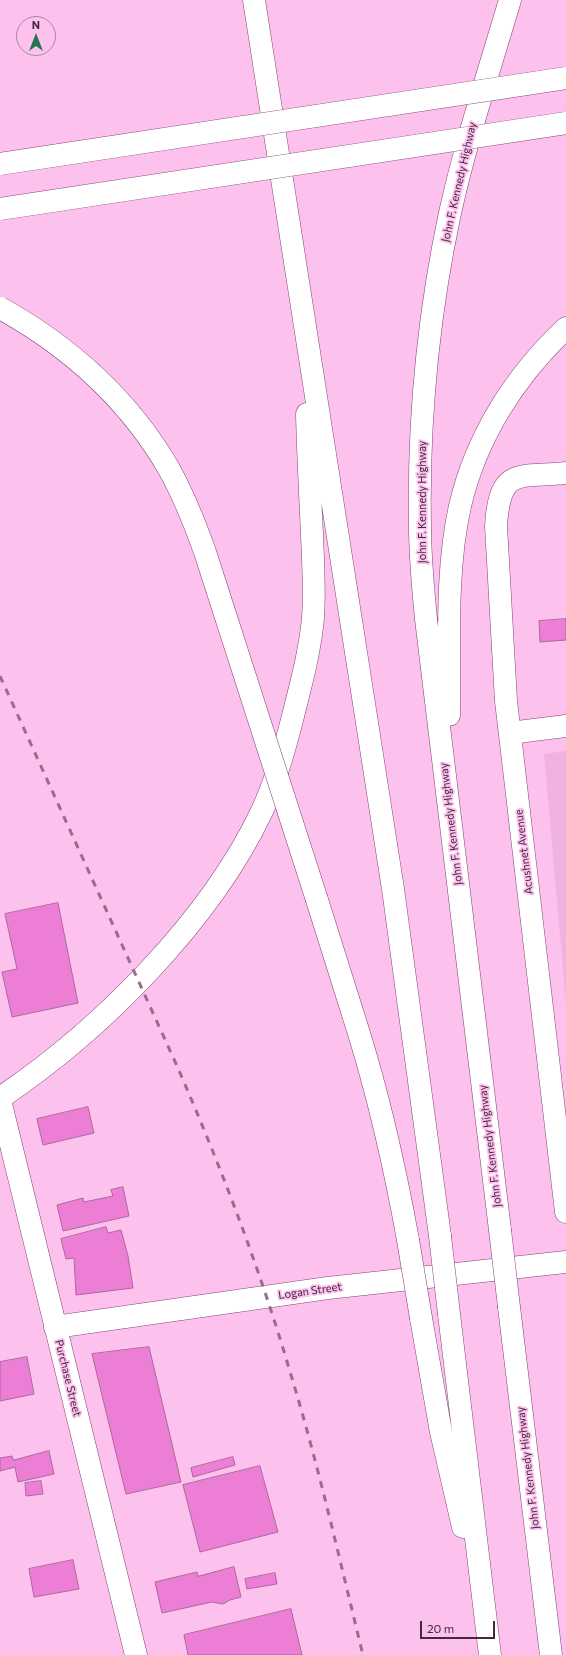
<!DOCTYPE html>
<style>
body{margin:0}
#map{position:relative;width:566px;height:1655px;overflow:hidden;background:#fcc1ed;font-family:Commissioner,sans-serif}
canvas{display:block}
.north{position:absolute;left:16px;top:16px;width:40px;height:40px;box-sizing:border-box;background:#fcc1ed;border:1px solid #b284a7;border-radius:50%;rotate:0deg;font-size:11px;font-weight:700;line-height:16px;text-align:center;color:#44283e}
.north::after{content:'';display:block;margin:auto;width:14px;height:18px;background:#23784b;clip-path:polygon(50% 0,100% 100%,50% 72%,0 100%)}
.scale{position:absolute;left:420px;top:1621px;width:75px;height:18px;box-sizing:border-box;border:2px solid #44283e;border-top:0;padding-left:5px;font-size:12px;line-height:14px;white-space:nowrap;color:#44283e;-webkit-text-stroke:3px #fcc1ed;paint-order:stroke}
</style>
<div id="map">
<canvas width="566" height="1655"></canvas>
<div class="north">N</div>
<div class="scale">20 m</div>
</div>
<script>
const c = document.querySelector('canvas').getContext('2d');
c.lineJoin = 'round';
function fillPath(path, color) {
  c.fillStyle = color;
  c.fill(path, 'evenodd');
}
function stroke(path, color, width, dash) {
  c.strokeStyle = color;
  c.lineWidth = width;
  c.lineCap = dash ? 'butt' : 'round';
  c.setLineDash(dash || []);
  c.stroke(path);
}
function drawText(font, color, halo, rows, align = 'center') {
  c.font = font + ' Commissioner,sans-serif';
  c.lineWidth = 3.5;
  c.setLineDash([]);
  c.textBaseline = 'middle';
  c.strokeStyle = halo;
  c.fillStyle = color;
  for (const [text, x, y, turn = 0] of rows) {
    c.save();
    c.translate(x, y);
    c.rotate((+turn || 0) * Math.PI / 180);
    c.textAlign = isNaN(turn) ? turn : align;
    if (halo) c.strokeText(text, 0, 0);
    c.fillText(text, 0, 0);
    c.restore();
  }
}
fillPath(new Path2D(`
 M 566,751 L 566,1002 L 544,754 Z`), '#f0b2e0');
const building = new Path2D(`
 M 566,619 L 566,640 L 540,642 L 539,621 Z
 M 58,903 L 78,1003 L 12,1017 L 2,972 L 17,969 L 5,914 Z
 M 88,1107 L 94,1133 L 43,1145 L 37,1119 Z
 M 123,1187 L 129,1216 L 63,1231 L 57,1205 L 83,1198 L 84,1202 L 113,1196 L 111,1190 Z
 M 106,1227 L 108,1233 L 121,1230 L 128,1256 L 133,1288 L 76,1295 L 74,1258 L 66,1259 L 61,1239 Z
 M 149,1347 L 181,1482 L 126,1494 L 92,1354 Z
 M 27,1357 L 34,1394 L 0,1401 L 0,1362 Z
 M 49,1451 L 54,1474 L 18,1482 L 15,1467 L 0,1471 L 0,1458 L 12,1456 L 13,1460 Z
 M 233,1457 L 235,1465 L 193,1477 L 191,1468 Z
 M 260,1466 L 278,1532 L 200,1552 L 183,1485 Z
 M 41,1481 L 43,1494 L 26,1496 L 25,1483 Z
 M 73,1560 L 79,1589 L 34,1597 L 29,1569 Z
 M 234,1567 L 241,1597 L 230,1600 L 223,1604 L 212,1602 L 162,1613 L 155,1582 L 197,1572 L 198,1576 Z
 M 275,1573 L 277,1584 L 247,1589 L 245,1579 Z
 M 291,1609 L 302,1655 L 188,1655 L 184,1635 Z`);
fillPath(building, '#ec7ed5');
stroke(building, '#ab699c', 1);
const minor = new Path2D(`
 M 566,473 C 518,478 500,466 496,526 L 506,701 L 566,1212
 M 510,733 L 566,726
 M 55,1327 L 328,1288 L 566,1262`);
const major = new Path2D(`
 M 0,1100 L 136,1655`);
const highway = new Path2D(`
 M 254,0 L 393,889 L 440,1236
 M 449,715 C 450,646 445,573 460,506 C 476,437 515,376 566,328
 M 317,900 C 330,942 344,985 357,1027 C 379,1097 395,1168 408,1240
 M 0,1098 C 100,1031 210,921 262,811 C 276,781 285,748 293,716 C 301,684 310,651 313,618 C 315,590 313,562 312,534 C 310,494 308,454 307,414
 M 500,1230 L 426,619 C 423,588 420,558 420,527 C 418,422 428,316 450,213 C 466,141 489,71 510,0
 M 509,1307 L 551,1655
 M 449,1314 L 490,1655
 M 421,1318 L 441,1432 L 463,1527`);
stroke(minor, '#814374', 23);
stroke(major, '#814374', 23);
stroke(highway, '#814374', 23);
stroke(minor, '#fff', 22);
stroke(major, '#fff', 22);
stroke(highway, '#fff', 22);
stroke(new Path2D(`
 M 0,676 L 177,1066 C 221,1167 260,1269 291,1375 C 319,1467 340,1562 363,1655`), '#976d8d', 3, [7, 7]);
const highwayBridge = new Path2D(`
 M 0,164 L 566,78
 M 0,209 L 566,123
 M 0,308 C 69,346 129,400 169,469 C 184,496 195,524 205,552 L 317,900
 M 500,1230 L 509,1307
 M 440,1236 L 449,1314
 M 408,1240 L 421,1318`);
stroke(highwayBridge, '#814374', 23, []);
stroke(highwayBridge, '#fff', 22);
drawText('11px', '#44283e', '#fcc1ed', [
 ["John F. Kennedy Highway",459,182,-77],
 ["John F. Kennedy Highway",422,502,-90],
 ["John F. Kennedy Highway",451,824,-97],
 ["Acushnet Avenue",524,852,-97],
 ["John F. Kennedy Highway",490,1146,-97],
 ["Logan Street",310,1291,-8],
 ["Purchase Street",68,1378,76],
 ["John F. Kennedy Highway",528,1468,-97]
]);
</script>
